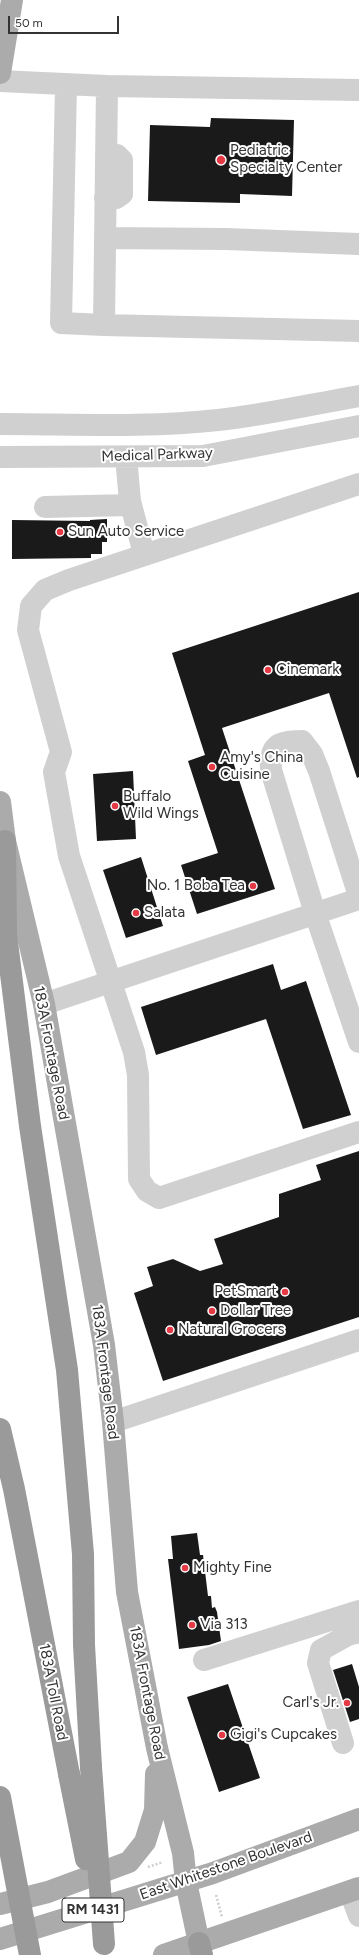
<!DOCTYPE html>
<style>
body{margin:0}
#map{position:relative;width:359px;height:1955px;overflow:hidden;background:#fff;font-family:Figtree,sans-serif}
canvas{display:block}
.scale{position:absolute;left:8px;top:16px;width:111px;height:18px;box-sizing:border-box;border:2px solid #333;border-top:0;padding-left:5px;font-size:12px;line-height:14px;white-space:nowrap;color:#333;-webkit-text-stroke:3px #fff;paint-order:stroke}
</style>
<div id="map">
<canvas width="359" height="1955"></canvas>
<div class="scale">50 m</div>
</div>
<script>
const c = document.querySelector('canvas').getContext('2d');
c.lineJoin = 'round';
function fillPath(path, color) {
  c.fillStyle = color;
  c.fill(path, 'evenodd');
}
function stroke(path, color, width, dash) {
  c.strokeStyle = color;
  c.lineWidth = width;
  c.lineCap = dash ? 'butt' : 'round';
  c.setLineDash(dash || []);
  c.stroke(path);
}
function drawText(font, color, halo, rows, align = 'center') {
  c.font = font + ' Figtree,sans-serif';
  c.lineWidth = 4;
  c.setLineDash([]);
  c.textBaseline = 'middle';
  c.strokeStyle = halo;
  c.fillStyle = color;
  for (const [text, x, y, turn = 0] of rows) {
    c.save();
    c.translate(x, y);
    c.rotate((+turn || 0) * Math.PI / 180);
    c.textAlign = isNaN(turn) ? turn : align;
    if (halo) c.strokeText(text, 0, 0);
    c.fillText(text, 0, 0);
    c.restore();
  }
}
fillPath(new Path2D(`
 M 211,118 L 294,120 L 292,196 L 240,194 L 240,203 L 148,201 L 150,125 L 210,127 Z
 M 107,519 L 107,542 L 102,542 L 102,554 L 91,554 L 91,558 L 12,559 L 12,520 L 90,521 L 90,520 Z
 M 359,592 L 359,777 L 357,778 L 329,693 L 222,728 L 275,889 L 197,914 L 181,865 L 218,853 L 188,761 L 205,755 L 172,653 Z
 M 133,771 L 136,839 L 97,841 L 93,774 Z
 M 141,857 L 163,926 L 126,938 L 103,870 Z
 M 273,964 L 281,990 L 306,981 L 351,1115 L 303,1129 L 266,1019 L 156,1055 L 141,1007 Z
 M 359,1151 L 359,1317 L 163,1381 L 134,1293 L 153,1286 L 147,1267 L 173,1259 L 200,1271 L 223,1264 L 214,1239 L 279,1217 L 279,1194 L 321,1180 L 316,1165 Z
 M 197,1533 L 200,1555 L 203,1555 L 208,1596 L 211,1596 L 212,1608 L 215,1607 L 217,1612 L 221,1641 L 209,1645 L 179,1649 L 168,1559 L 173,1559 L 171,1536 Z
 M 352,1664 L 359,1687 L 359,1719 L 350,1722 L 333,1670 Z
 M 228,1684 L 260,1778 L 219,1792 L 187,1697 Z`), '#1a1a1a');
stroke(new Path2D(`
 M 148,1867 L 163,1862
 M 216,1895 L 222,1917`), '#cdcdcd', 2.5, [2, 2]);
stroke(new Path2D(`
 M 0,81 L 107,86 L 104,325 L 359,331
 M 66,85 L 61,323 L 104,325
 M 107,86 L 359,90
 M 105,198 L 116,198 L 122,194 L 122,160 L 117,155 L 106,154
 M 105,238 L 226,239 L 359,244
 M 0,424 C 73,424 146,428 218,420 C 266,415 312,404 359,396
 M 0,457 L 203,456 L 359,426
 M 126,457 L 130,501 L 144,554
 M 359,484 L 69,580 L 45,590 L 31,606 L 28,630 L 61,752 L 54,772 L 69,856 L 134,1052 L 138,1075 L 139,1179 L 147,1191 L 159,1198 L 359,1132
 M 45,507 L 131,505
 M 359,896 L 319,771 L 312,754 L 302,741 C 278,741 269,745 271,770 L 315,913 L 359,1042
 M 44,1004 L 359,899
 M 113,1422 L 359,1340
 M 204,1660 L 359,1611
 M 343,1743 L 318,1663 L 321,1650 L 348,1635 L 359,1632
 M 350,1892 L 359,1916`), '#d0d0d0', 22);
stroke(new Path2D(`
 M 0,73 L 12,0
 M 0,802 L 5,841 L 44,1004 L 104,1345 L 113,1422 L 127,1592 L 157,1748 L 183,1853 L 186,1882 L 199,1943
 M 0,1904 L 48,1892 L 129,1862 L 145,1842 L 155,1810 L 156,1774
 M 0,1939 L 213,1873 L 359,1819
 M 164,1955 L 359,1888`), '#ababab', 22);
stroke(new Path2D(`
 M 5,841 L 6,934 L 30,1126 L 67,1370 L 83,1554 L 84,1645 L 91,1767
 M 0,1429 L 14,1489 L 69,1774
 M 199,1943 L 202,1955`), '#9a9a9a', 22);
stroke(new Path2D(`
 M 91,1767 L 104,1944
 M 69,1774 L 86,1859
 M 0,1797 L 30,1955`), '#9a9a9a', 22);
for (const [x, y, r, color] of [
 [221,160,5,"#e63946"],
 [60,532,4,"#e63946"],
 [268,670,4,"#e63946"],
 [212,767,4,"#e63946"],
 [115,806,4,"#e63946"],
 [253,886,4,"#e63946"],
 [136,913,4,"#e63946"],
 [285,1292,4,"#e63946"],
 [212,1311,4,"#e63946"],
 [170,1330,4,"#e63946"],
 [185,1568,4,"#e63946"],
 [192,1625,4,"#e63946"],
 [347,1703,4,"#e63946"],
 [222,1735,4,"#e63946"]
]) {
  const dot = new Path2D();
  dot.arc(x, y, r, 0, 2 * Math.PI);
  c.fillStyle = color;
  c.fill(dot);
  stroke(dot, '#fff', 1.5);
}
for (const [x, y, w] of [
 [93,1910,62]
]) {
  const box = new Path2D();
  box.roundRect(x - w / 2, y - 12, w, 24, 3);
  c.fillStyle = '#fff';
  c.fill(box);
  stroke(box, '#333', 1);
}
drawText('bold 14px', '#333', null, [
 ["RM 1431",93,1910]
]);
drawText('15px', '#333', '#fff', [
 ["Pediatric",230,151],
 ["Specialty Center",230,168],
 ["Sun Auto Service",68,532],
 ["Cinemark",276,670],
 ["Amy's China",220,758],
 ["Cuisine",220,775],
 ["Buffalo",123,797],
 ["Wild Wings",123,814],
 ["No. 1 Boba Tea",245,886,"right"],
 ["Salata",144,913],
 ["PetSmart",277,1292,"right"],
 ["Dollar Tree",220,1311],
 ["Natural Grocers",178,1330],
 ["Mighty Fine",193,1568],
 ["Via 313",200,1625],
 ["Carl's Jr.",339,1703,"right"],
 ["Gigi's Cupcakes",230,1735]
], 'left');
drawText('15px', '#333', '#fff', [
 ["Medical Parkway",157,455,-2],
 ["183A Frontage Road",51,1053,79],
 ["183A Frontage Road",105,1372,83],
 ["183A Toll Road",53,1692,79],
 ["183A Frontage Road",147,1693,79],
 ["East Whitestone Boulevard",226,1866,-19]
]);
</script>
